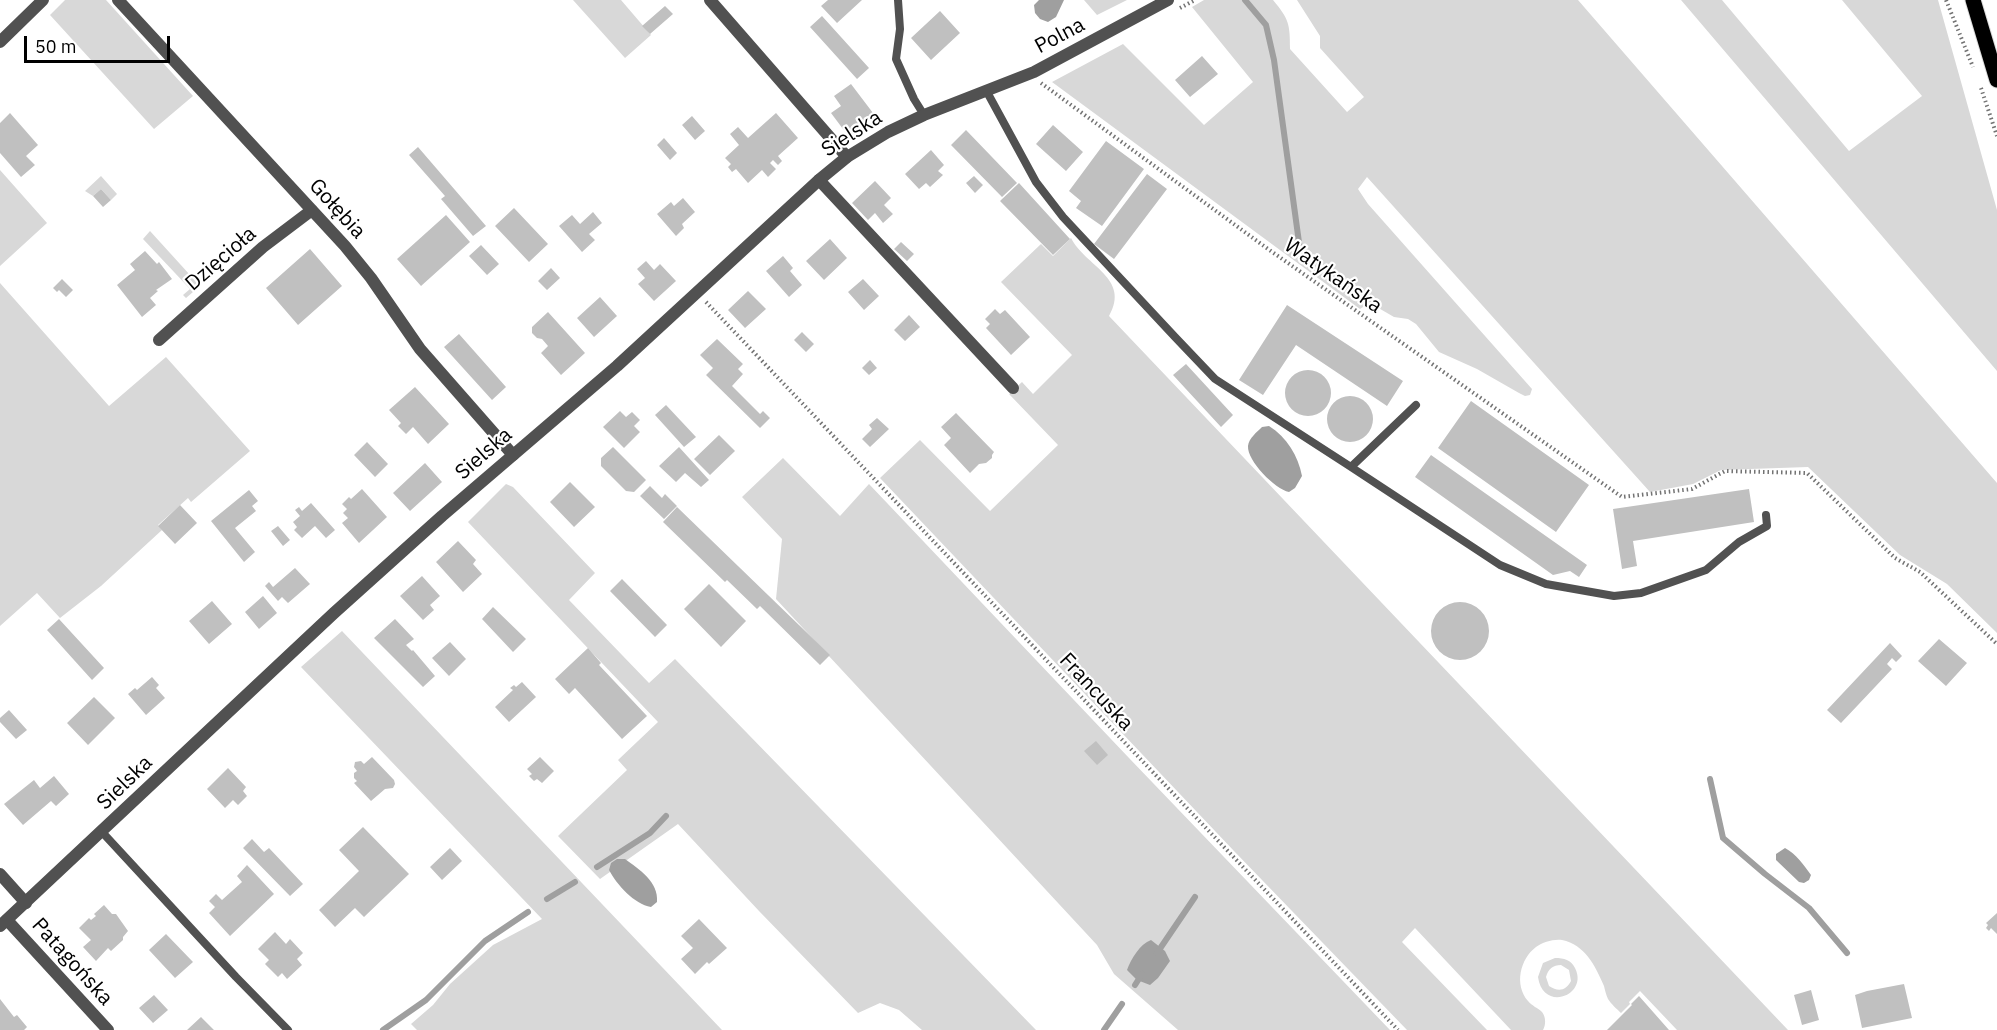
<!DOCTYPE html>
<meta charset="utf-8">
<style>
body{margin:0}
#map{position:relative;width:1997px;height:1030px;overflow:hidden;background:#fff;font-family:"IBM Plex Sans",sans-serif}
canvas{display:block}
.scale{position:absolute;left:24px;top:36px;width:146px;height:27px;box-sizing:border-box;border:3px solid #000;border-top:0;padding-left:8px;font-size:18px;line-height:21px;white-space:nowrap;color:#000;-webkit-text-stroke:4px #fff;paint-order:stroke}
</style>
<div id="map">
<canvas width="1997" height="1030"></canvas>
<div class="scale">50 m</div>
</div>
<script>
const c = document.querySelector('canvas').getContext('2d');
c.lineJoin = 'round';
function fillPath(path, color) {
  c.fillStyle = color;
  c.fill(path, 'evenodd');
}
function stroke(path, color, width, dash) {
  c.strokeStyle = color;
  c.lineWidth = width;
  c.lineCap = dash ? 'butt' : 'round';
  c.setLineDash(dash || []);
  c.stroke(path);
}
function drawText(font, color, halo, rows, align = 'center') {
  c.font = font + ' "IBM Plex Sans",sans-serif';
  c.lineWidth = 4.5;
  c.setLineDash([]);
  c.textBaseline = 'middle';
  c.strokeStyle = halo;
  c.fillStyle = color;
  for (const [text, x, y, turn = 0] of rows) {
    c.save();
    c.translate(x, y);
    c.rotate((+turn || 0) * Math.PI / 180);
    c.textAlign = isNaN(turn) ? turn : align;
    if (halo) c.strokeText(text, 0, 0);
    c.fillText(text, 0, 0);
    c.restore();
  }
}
fillPath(new Path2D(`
 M 65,0 L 106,0 L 193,96 L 154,129 L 50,15 Z
 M 573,0 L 621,0 L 651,35 L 625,58 Z
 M 1084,0 L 1127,0 L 1097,15 Z
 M 1204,0 L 1273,0 C 1289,19 1290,24 1290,49 L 1347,112 L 1364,97 L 1320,48 L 1320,36 L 1297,0 L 1578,0 L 1997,483 L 1997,633 L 1947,584 L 1900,555 L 1808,467 L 1721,470 L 1693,484 L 1650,492 L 1367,177 L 1358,189 L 1368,204 L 1532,389 L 1530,395 L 1525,396 L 1519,393 L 1477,369 L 1439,352 L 1416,324 L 1408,319 L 1394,317 L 1375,306 L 1366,305 L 1360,309 L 1052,82 L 1123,44 L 1204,125 L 1253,82 L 1192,7 Z
 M 1681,0 L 1722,0 L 1849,151 L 1922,96 L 1842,0 L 1938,0 L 1997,210 L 1997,371 Z
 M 0,170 L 47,223 L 0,266 Z
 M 101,176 L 117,194 L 111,200 L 101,189 L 93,196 L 85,191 Z
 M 150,231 L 200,286 L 186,298 L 183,295 L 190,289 L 143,239 Z
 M 1071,238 C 1085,266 1131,278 1109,316 L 1788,1030 L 1677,1030 L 1640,991 L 1629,1002 L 1630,1004 L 1621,1013 C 1617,1009 1611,1004 1608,999 C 1606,995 1605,990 1604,986 C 1595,965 1585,945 1562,940 C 1553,939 1543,942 1536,947 C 1520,959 1514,985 1528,1001 C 1532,1006 1538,1008 1542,1012 C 1546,1017 1546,1025 1543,1030 L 1511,1030 L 1415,928 L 1402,942 L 1487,1030 L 1407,1030 L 1234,851 L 880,478 L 920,440 L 990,511 L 1058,445 L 1009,394 L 1022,382 L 1033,394 L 1072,355 L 1001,282 L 1041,244 L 1053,256 Z
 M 0,283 L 109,406 L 166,357 L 250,451 L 191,502 L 188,498 L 158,525 L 162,530 L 101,586 L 60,618 L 37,593 L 0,626 Z
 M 783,458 L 840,516 L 869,484 L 1129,758 L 1390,1030 L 1178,1030 L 1114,974 L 1097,945 L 776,599 L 782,539 L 742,497 Z
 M 506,484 L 513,487 L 595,573 L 569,600 L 649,683 L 675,659 L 1036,1030 L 922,1030 L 899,1010 L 880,1003 L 858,1013 L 759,911 L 678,824 L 600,879 L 558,836 L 627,770 L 618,760 L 658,722 L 468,522 Z
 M 342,631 L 722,1030 L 417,1030 L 411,1024 L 433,1005 L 450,984 L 493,945 L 542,919 L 301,667 Z
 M 1555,958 C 1564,958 1571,960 1575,968 C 1589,995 1543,1013 1538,977 L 1543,963 ZM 1561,965 L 1569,970 L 1571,981 C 1566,991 1558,992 1549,986 L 1546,977 C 1548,969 1553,965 1561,965 Z`), '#d8d8d8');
fillPath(new Path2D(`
 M 1039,0 L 1064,0 L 1056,17 L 1048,22 L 1040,19 L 1035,13 L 1034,5 Z
 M 1269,426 C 1287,437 1298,456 1302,476 L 1295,488 L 1289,492 C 1275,489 1247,461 1248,446 C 1249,438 1257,432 1262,427 Z
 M 1785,848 C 1796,854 1804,865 1811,875 L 1809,880 L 1804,883 L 1799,882 L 1776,860 L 1776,854 Z
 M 617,859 L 625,859 C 639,869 659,882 657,902 L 651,907 C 634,904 617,885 609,870 L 611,863 Z
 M 1151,940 L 1165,951 L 1170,961 L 1158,978 L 1150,985 L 1137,980 L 1127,970 C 1131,959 1140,944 1151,940 Z`), '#9f9f9f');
stroke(new Path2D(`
 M 1245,0 L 1266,25 L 1274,60 L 1301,257
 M 1710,779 L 1723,838 L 1765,874 L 1809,908 L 1847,953
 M 597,867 L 650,833 L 666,816
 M 547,899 L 575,882
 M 1157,953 L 1195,897
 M 1135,985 L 1142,974
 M 383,1030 L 426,1000 L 485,941 L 528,912
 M 1104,1030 L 1122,1004`), '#9f9f9f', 6);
fillPath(new Path2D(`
 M 828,0 L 862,0 L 837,23 L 821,6 Z
 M 665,6 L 673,14 L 650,34 L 642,26 Z
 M 940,11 L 960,33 L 931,60 L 911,38 Z
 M 822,16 L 869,68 L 857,79 L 810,27 Z
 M 1202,56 L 1218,74 L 1190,97 L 1175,80 Z
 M 851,84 L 873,113 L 846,133 L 831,113 L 841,106 L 834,96 Z
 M 10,113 L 38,145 L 26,156 L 35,165 L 21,177 L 0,153 L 0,123 Z
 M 776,113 L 798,138 L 778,156 L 782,161 L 778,165 L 773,160 L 770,163 L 776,169 L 768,177 L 762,170 L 748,183 L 736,169 L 732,172 L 728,167 L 731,164 L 725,158 L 739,145 L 730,134 L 738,127 L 748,138 Z
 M 692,116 L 705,131 L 695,140 L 682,125 Z
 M 1053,125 L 1083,152 L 1066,171 L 1036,144 Z
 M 966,130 L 1017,183 L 1002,197 L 951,145 Z
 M 664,138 L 677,153 L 670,160 L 657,145 Z
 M 1106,141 L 1144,169 L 1102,226 L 1076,208 L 1081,201 L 1069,191 Z
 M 418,147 L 486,226 L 473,236 L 441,199 L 445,196 L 409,155 Z
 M 931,150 L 944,165 L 938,171 L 943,175 L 930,187 L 926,183 L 919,189 L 905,174 Z
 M 1147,174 L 1167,189 L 1114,259 L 1094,244 Z
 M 974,176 L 983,185 L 975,193 L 966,183 Z
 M 875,181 L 891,198 L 884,205 L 893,214 L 883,223 L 875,213 L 868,220 L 852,203 Z
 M 1019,183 L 1070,239 L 1053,255 L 1000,201 Z
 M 101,189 L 111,200 L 103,207 L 93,196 Z
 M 683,198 L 695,212 L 682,224 L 684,228 L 676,236 L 657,214 L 671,202 L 674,206 Z
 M 514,208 L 548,244 L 529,262 L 495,226 Z
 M 593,212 L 602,223 L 589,234 L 595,240 L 582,252 L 559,226 L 572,215 L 580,224 Z
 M 446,215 L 470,242 L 421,286 L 397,259 Z
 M 830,239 L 847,258 L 824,280 L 806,261 Z
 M 901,242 L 914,254 L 907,261 L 894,249 Z
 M 481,245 L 499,264 L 487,275 L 469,256 Z
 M 310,249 L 342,286 L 298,325 L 266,288 Z
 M 145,251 L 157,264 L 159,262 L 172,279 L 156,290 L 158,291 L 150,298 L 156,305 L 142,317 L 117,285 L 135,270 L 130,264 Z
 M 783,256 L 793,268 L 790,271 L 802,285 L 789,297 L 766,271 Z
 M 646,261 L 654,270 L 660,264 L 676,281 L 654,301 L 638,284 L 645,278 L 637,269 Z
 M 551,268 L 560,278 L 547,290 L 538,281 Z
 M 62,279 L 73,290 L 66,297 L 59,290 L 57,292 L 53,288 Z
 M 863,279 L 879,296 L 864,310 L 848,292 Z
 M 748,291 L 766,309 L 745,328 L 728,310 Z
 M 600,297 L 617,316 L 594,337 L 577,318 Z
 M 1287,305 L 1403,381 L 1387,406 L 1296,345 L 1263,395 L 1239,380 Z
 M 995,309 L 1000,314 L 1005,310 L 1030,337 L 1011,355 L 986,328 L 990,324 L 985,319 Z
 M 548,312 L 585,353 L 561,375 L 541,353 L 548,346 L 542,339 L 537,338 L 532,333 L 532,327 Z
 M 909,315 L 920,327 L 905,341 L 894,330 Z
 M 802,332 L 814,344 L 806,352 L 794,340 Z
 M 459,334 L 506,387 L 492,400 L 444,347 Z
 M 717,339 L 743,364 L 738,369 L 743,374 L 732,386 L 760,414 L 763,411 L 770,418 L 760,428 L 706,375 L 713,368 L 700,355 Z
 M 870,360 L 877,368 L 869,375 L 862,368 Z
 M 1186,364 L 1233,415 L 1221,427 L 1173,375 Z
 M1285 393a23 23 0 1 1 46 0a23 23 0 1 1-46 0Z
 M 415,387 L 449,424 L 428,444 L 413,427 L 406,434 L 398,426 L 401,423 L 389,410 Z
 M1327 419a23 23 0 1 1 46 0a23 23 0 1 1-46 0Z
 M 1471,401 L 1589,485 L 1556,532 L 1438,448 Z
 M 666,405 L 696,437 L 684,447 L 655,415 Z
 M 620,411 L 626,417 L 632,412 L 640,420 L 634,426 L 640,432 L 624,448 L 603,427 Z
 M 956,413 L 994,452 L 992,455 L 992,458 L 986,463 L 979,464 L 970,473 L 944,445 L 951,438 L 941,427 Z
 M 877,418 L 889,429 L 870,447 L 862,439 L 872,429 L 869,425 Z
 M 719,435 L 735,451 L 710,475 L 694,459 Z
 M 367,442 L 388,464 L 375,477 L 354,455 Z
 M 613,447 L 646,480 L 634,492 L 626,491 L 601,466 L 601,458 Z
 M 679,447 L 709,480 L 701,487 L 685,473 L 676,482 L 659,466 Z
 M 1431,455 L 1587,565 L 1579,577 L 1570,571 L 1553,575 L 1415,477 Z
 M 425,463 L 442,482 L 410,511 L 393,493 Z
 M 570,482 L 595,507 L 574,527 L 550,502 Z
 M 650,486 L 662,498 L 665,494 L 677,506 L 664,519 L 640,496 Z
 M 362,489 L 387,517 L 359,543 L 342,523 L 348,518 L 343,513 L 347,509 L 342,504 L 349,497 L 351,499 Z
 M 1749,489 L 1754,522 L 1633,541 L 1637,566 L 1622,569 L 1613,509 Z
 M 249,490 L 258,501 L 252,506 L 256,511 L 235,528 L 255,552 L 244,562 L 211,521 Z
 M 311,503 L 335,530 L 326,538 L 315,526 L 302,538 L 294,530 L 297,527 L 293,522 L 300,516 L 295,510 L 299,507 L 302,511 Z
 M 180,505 L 197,523 L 175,544 L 158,526 Z
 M 677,507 L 830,655 L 820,665 L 760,606 L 757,609 L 727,580 L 725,582 L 663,522 Z
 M 278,526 L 290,540 L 283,546 L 271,531 Z
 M 458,541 L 476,560 L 473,564 L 482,574 L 463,592 L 436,562 Z
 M 295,568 L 310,584 L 288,603 L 282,597 L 278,601 L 265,586 L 269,582 L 273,587 Z
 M 422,576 L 440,596 L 430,605 L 434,610 L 423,620 L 400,596 Z
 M 622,579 L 667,625 L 655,637 L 610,591 Z
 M 709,584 L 746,621 L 721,647 L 684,609 Z
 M 263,596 L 277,613 L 259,629 L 245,612 Z
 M 212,601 L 232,624 L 209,644 L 189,621 Z
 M1431 631a29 29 0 1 1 58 0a29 29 0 1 1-58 0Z
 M 493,607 L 526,639 L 513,652 L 482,619 Z
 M 59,619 L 104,668 L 92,680 L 47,630 Z
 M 395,619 L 414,639 L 406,645 L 412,651 L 413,650 L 435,676 L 423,687 L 374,638 Z
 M 1939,639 L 1967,663 L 1946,686 L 1918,661 Z
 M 450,642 L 466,659 L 449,676 L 432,658 Z
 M 1890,643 L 1902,656 L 1896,662 L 1892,658 L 1887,664 L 1892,669 L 1841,723 L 1827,710 Z
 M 588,648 L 601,663 L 599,665 L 647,716 L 622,739 L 575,688 L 569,694 L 555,679 Z
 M 152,677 L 159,685 L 156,688 L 165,698 L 146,715 L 128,694 L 135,688 L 137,690 Z
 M 522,682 L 536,697 L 509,722 L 495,707 L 513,690 L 510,688 L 514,685 L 516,687 Z
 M 94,697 L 115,718 L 88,745 L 67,723 Z
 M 9,710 L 27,730 L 16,739 L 0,722 L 0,718 Z
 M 1096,741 L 1108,755 L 1097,765 L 1084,751 Z
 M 372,757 L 394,780 L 395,784 L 393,788 L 385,789 L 371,801 L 354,783 L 357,781 L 354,778 L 354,773 L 357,771 L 354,767 L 355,762 L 361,761 L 364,764 Z
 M 540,757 L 554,771 L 542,783 L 537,779 L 534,781 L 529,776 L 532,774 L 527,769 Z
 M 228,768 L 246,787 L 243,791 L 247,796 L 238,805 L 233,800 L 225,808 L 207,789 Z
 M 54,776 L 69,794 L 56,806 L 51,801 L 23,825 L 4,804 L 34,780 L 40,788 Z
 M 363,827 L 409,874 L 364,917 L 355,908 L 335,927 L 319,910 L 359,871 L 339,850 Z
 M 252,839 L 264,852 L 269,848 L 303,884 L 290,896 L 243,848 Z
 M 450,848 L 462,861 L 442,880 L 430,867 Z
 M 247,865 L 274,894 L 230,936 L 209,913 L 215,907 L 209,901 L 216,894 L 222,900 L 242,882 L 237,876 Z
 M 104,905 L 112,914 L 116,914 L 128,931 L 123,937 L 123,940 L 111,951 L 108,948 L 96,961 L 83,947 L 91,940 L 79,928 L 89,918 L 91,920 L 96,916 L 94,914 Z
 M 1997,913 L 1997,934 L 1991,928 L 1989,931 L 1986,928 L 1988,925 L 1986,923 Z
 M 699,919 L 727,948 L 709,964 L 707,962 L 695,974 L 681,959 L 693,948 L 681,936 Z
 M 275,932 L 286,944 L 290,939 L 303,953 L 297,959 L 302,965 L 287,979 L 282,973 L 278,977 L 265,964 L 269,960 L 258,949 Z
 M 166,934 L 193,962 L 175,978 L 149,950 Z
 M 1904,984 L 1912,1018 L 1862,1028 L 1855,995 L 1867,991 Z
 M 1811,990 L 1819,1020 L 1802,1025 L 1794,995 Z
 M 154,995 L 168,1010 L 153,1023 L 139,1008 Z
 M 1639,996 L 1669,1030 L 1607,1030 L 1632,1005 L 1631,1004 Z
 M 0,999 L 14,1017 L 17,1015 L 27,1027 L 24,1030 L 0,1030 Z
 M 201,1017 L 214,1030 L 187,1030 Z`), '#c0c0c0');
const primary = new Path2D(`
 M 1973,0 L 1997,80`);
stroke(primary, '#dbdbdb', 17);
stroke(new Path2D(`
 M 1946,0 L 1973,67
 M 1180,8 L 1195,0
 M 1041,83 L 1268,249 L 1622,497 L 1692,489 L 1725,471 L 1807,473 L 1895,558 L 1920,572 L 1997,644
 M 1981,88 L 1997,136
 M 706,302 L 1398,1030`), '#737373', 4, [1.5, 3]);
stroke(new Path2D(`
 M 898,0 L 900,29 L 896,59 L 914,99 L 924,115
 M 987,92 L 1036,182 L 1063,217 L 1175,337 L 1215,379 L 1351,467 L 1416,405
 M 1351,467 L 1500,565 L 1546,584 L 1614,596 L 1641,593 L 1706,570 L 1739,542 L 1767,526 L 1766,515
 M 102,832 L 236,977 L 288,1030`), '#515151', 8);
stroke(new Path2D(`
 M 118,0 L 345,246 L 371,278 L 420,349 L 513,455
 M 710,0 L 847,157
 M 0,42 L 43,0
 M 819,180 L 1013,388
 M 159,340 L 263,247 L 312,210
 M 0,874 L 26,903
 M 7,920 L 108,1030`), '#515151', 12);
stroke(new Path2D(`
 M 0,926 L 334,613 L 442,516 L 617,366 L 819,180 L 847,157 L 888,132 L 924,115 L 1034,72 L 1168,0`), '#515151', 12);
stroke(primary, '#000', 15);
drawText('21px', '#000', '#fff', [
 ["Polna",1060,36,-28],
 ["Sielska",852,134,-33],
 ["Gołębia",337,209,48],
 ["Dzięcioła",221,259,-41],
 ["Watykańska",1333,276,35],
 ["Sielska",484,454,-41],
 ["Francuska",1096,692,47],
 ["Sielska",125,783,-44],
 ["Patagońska",72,962,48]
]);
</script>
